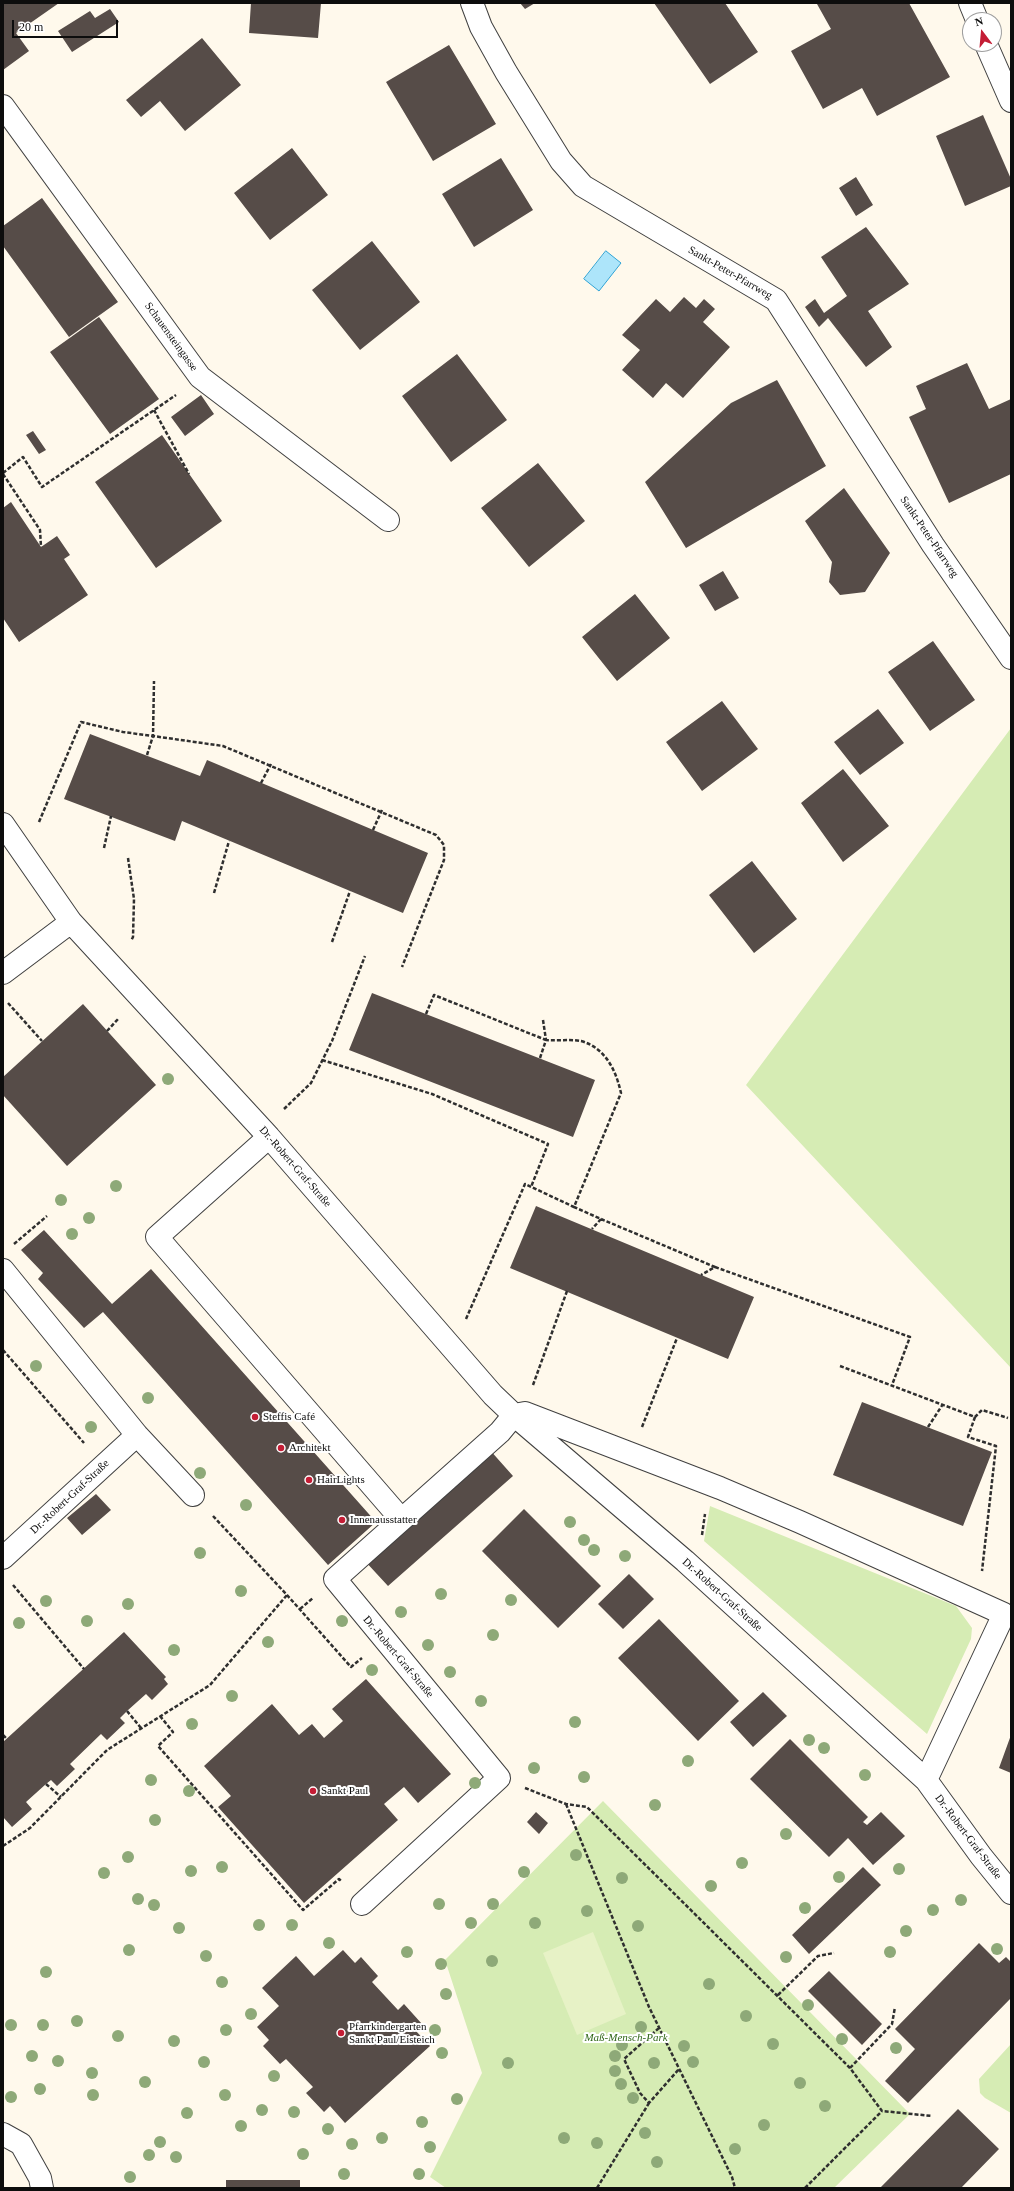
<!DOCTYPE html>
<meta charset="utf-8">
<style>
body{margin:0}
#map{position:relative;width:1014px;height:2191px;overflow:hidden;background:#fff9ec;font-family:"Times New Roman",serif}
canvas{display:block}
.frame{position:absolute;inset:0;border:4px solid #0d0d0d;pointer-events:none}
.north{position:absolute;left:962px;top:12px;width:40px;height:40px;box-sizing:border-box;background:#fff;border:1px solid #9e9e9e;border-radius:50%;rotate:344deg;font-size:11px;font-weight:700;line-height:16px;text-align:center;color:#0d0d0d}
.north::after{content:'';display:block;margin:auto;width:14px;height:18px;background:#c41d35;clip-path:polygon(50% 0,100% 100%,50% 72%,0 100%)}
.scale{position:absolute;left:12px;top:20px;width:106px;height:18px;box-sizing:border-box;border:2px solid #0d0d0d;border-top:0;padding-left:5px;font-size:12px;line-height:14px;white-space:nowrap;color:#0d0d0d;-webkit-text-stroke:3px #fff;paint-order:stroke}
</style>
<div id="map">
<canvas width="1014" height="2191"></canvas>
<div class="frame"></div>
<div class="north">N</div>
<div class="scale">20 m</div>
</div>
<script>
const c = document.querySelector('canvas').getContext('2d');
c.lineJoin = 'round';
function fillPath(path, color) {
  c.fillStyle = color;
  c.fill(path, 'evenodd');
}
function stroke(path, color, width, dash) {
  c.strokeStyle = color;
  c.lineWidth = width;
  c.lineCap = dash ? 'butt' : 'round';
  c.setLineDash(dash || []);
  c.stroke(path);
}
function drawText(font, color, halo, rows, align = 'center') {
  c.font = font + ' "Times New Roman",serif';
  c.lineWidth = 4;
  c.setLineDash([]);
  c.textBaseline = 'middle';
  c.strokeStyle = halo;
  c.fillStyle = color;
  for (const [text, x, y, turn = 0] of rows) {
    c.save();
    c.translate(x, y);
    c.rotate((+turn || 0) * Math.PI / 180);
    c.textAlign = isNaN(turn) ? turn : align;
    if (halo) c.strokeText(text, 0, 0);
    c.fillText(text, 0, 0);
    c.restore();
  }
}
fillPath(new Path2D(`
 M 1011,728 L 1011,1368 L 746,1085 Z
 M 710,1506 L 956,1606 L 972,1628 L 971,1639 L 927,1734 L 704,1541 Z
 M 603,1801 L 910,2114 L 834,2188 L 446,2188 L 430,2177 L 482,2073 L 445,1960 Z
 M 1011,2044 L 1011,2113 L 985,2098 L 980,2093 L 979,2079 Z`), '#d6ecb4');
fillPath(new Path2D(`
 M 593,1932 L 626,2014 L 577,2035 L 543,1953 Z`), '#e7f2c6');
const water = new Path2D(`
 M 606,251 L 621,263 L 599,291 L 584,279 Z`);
fillPath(water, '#ade5fa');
stroke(water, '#30a3d5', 1);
fillPath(new Path2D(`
 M 3,3 L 59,3 L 16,33 L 29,51 L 3,70 Z
 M 251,3 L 321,3 L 318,38 L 249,33 Z
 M 520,3 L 535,3 L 525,9 Z
 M 654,3 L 725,3 L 758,52 L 710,84 Z
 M 819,3 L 909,3 L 950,77 L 877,116 L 862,88 L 823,109 L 791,51 L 831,29 L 817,4 Z
 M 110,9 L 119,22 L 72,52 L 58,31 L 90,11 L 95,18 Z
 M 202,38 L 241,85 L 185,131 L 160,101 L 141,117 L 126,100 Z
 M 449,45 L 496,124 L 433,161 L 386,82 Z
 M 983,115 L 1011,179 L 1011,186 L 965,206 L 936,136 Z
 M 292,148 L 328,195 L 270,240 L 234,193 Z
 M 501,158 L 533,210 L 474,247 L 442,194 Z
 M 856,177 L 873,205 L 856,216 L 839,188 Z
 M 42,198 L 118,302 L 69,337 L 3,246 L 3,226 Z
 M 866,227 L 909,284 L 868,311 L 892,347 L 866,367 L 828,318 L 819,327 L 805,307 L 815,299 L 824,313 L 847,296 L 821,257 Z
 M 372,241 L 420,302 L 360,350 L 312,290 Z
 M 684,297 L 696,308 L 704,299 L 715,309 L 703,322 L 730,347 L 683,398 L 666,383 L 653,398 L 622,370 L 640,350 L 622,335 L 656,299 L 670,312 Z
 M 99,317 L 159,399 L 110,434 L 50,352 Z
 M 457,354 L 507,420 L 451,462 L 402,396 Z
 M 967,363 L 989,409 L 1011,399 L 1011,474 L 949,503 L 909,417 L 926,409 L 916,386 Z
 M 777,380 L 826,466 L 686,548 L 645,482 L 731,403 Z
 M 201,395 L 214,414 L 185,436 L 171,417 Z
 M 33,431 L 46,450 L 39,454 L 26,435 Z
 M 162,435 L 222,521 L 156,568 L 95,482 Z
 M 538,463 L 585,521 L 529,567 L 481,508 Z
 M 844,488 L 890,553 L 865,592 L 840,595 L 829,582 L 832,562 L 805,521 Z
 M 11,502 L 41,547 L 57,536 L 70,555 L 64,559 L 88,595 L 19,642 L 3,618 L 3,508 Z
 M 723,571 L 739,598 L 715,611 L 699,585 Z
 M 635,594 L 670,638 L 617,681 L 582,637 Z
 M 933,641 L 975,700 L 930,731 L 888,672 Z
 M 722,701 L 758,749 L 702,791 L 666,742 Z
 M 878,709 L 904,743 L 860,775 L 834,742 Z
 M 90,734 L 200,776 L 207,760 L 428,853 L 403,913 L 182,821 L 175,841 L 64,799 Z
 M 843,769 L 889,826 L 843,862 L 801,803 Z
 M 752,861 L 797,919 L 754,953 L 709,895 Z
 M 372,993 L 595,1080 L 573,1137 L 349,1050 Z
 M 83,1004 L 156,1085 L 67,1166 L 3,1095 L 3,1077 Z
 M 536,1206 L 754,1297 L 728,1359 L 510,1268 Z
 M 44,1230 L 112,1304 L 151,1269 L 376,1522 L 328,1565 L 103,1312 L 84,1328 L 38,1279 L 43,1273 L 21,1250 Z
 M 862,1402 L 992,1452 L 963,1526 L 833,1475 Z
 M 489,1449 L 513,1476 L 388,1586 L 364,1560 Z
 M 96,1494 L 111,1510 L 82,1535 L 67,1518 Z
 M 524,1509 L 601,1586 L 558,1628 L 482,1551 Z
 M 629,1574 L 654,1599 L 623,1629 L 598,1604 Z
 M 659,1619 L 739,1701 L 698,1741 L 618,1658 Z
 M 124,1632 L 166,1677 L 164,1679 L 168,1684 L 152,1700 L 146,1694 L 127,1711 L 120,1718 L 125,1723 L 107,1740 L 101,1734 L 70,1764 L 75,1769 L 57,1786 L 51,1780 L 46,1784 L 26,1802 L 32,1809 L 12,1827 L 3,1817 L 3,1742 Z
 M 366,1679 L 451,1774 L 418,1803 L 404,1787 L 384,1804 L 398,1820 L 304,1903 L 218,1807 L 231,1796 L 204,1766 L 272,1704 L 299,1735 L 312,1724 L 324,1738 L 343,1721 L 332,1709 Z
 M 763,1692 L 787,1716 L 753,1747 L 730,1722 Z
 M 1011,1735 L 1011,1773 L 999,1768 Z
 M 790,1739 L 868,1817 L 863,1822 L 867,1825 L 881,1812 L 905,1836 L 873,1865 L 848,1838 L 829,1857 L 750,1779 Z
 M 536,1812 L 548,1823 L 539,1834 L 527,1822 Z
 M 863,1867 L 881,1885 L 809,1954 L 792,1935 Z
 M 979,1943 L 999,1963 L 1006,1957 L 1011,1962 L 1011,1998 L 908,2103 L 885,2081 L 915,2049 L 895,2029 Z
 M 343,1950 L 355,1963 L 361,1957 L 378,1976 L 372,1982 L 398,2010 L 404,2004 L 422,2024 L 415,2030 L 430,2046 L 345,2123 L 330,2106 L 324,2112 L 306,2093 L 313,2087 L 286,2059 L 280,2064 L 263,2046 L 269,2040 L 257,2027 L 279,2006 L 262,1988 L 296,1956 L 314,1976 Z
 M 829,1971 L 882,2024 L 862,2045 L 808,1991 Z
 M 958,2109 L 999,2149 L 961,2188 L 880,2188 Z
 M 226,2180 L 300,2180 L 300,2188 L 226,2188 Z`), '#564c48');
const minor = new Path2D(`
 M 472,3 L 481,27 L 506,72 L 561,161 L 583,186 L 776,300 L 933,545 L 1011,658
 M 970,3 L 977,20
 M 986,44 L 1011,101
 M 3,106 L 200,377 L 388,520
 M 3,824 L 71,922 L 269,1137 L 493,1395 L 514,1415 L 685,1561 L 926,1780 L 981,1856 L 1011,1893
 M 3,973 L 71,922
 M 269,1137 L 157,1237 L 401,1519
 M 3,1270 L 137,1435 L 193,1495
 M 3,1558 L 137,1435
 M 362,1904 L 499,1778 L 335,1579 L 500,1432 L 514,1415 L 525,1413 L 720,1488 L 800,1522 L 1004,1614 L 926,1780
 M 3,2134 L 21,2144 L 40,2178 L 42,2188`);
stroke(minor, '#404040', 24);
stroke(new Path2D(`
 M 154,410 L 189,474
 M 3,473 L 23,457 L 42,487 L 176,395
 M 3,474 L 40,530 L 41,547
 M 147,755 L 153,736 L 223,746 L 436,835 L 444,845 L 444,860 L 402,967
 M 261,783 L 271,764
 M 39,822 L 81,722 L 123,732 L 153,736 L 154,681
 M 373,830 L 382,810
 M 104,848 L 111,816
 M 128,858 L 134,899 L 133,937 L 131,941
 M 214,893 L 229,841
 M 332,942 L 350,891
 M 8,1003 L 42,1041
 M 426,1014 L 434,995 L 546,1040
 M 543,1020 L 546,1040
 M 107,1031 L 119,1018
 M 540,1058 L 546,1040 C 557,1041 570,1039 581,1041 C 606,1048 616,1071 621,1093 L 574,1207 L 601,1219 L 592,1229
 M 322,1060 L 432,1094 L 548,1144 L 531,1187
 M 284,1109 L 311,1083 L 332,1041 L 365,956
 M 601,1219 L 715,1267 L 701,1275
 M 14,1244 L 47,1216
 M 715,1267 L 910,1337 L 892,1385
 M 466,1319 L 525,1184 L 574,1207
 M 3,1350 L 84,1443
 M 840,1366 L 975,1417 L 982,1410 L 1008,1418
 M 533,1385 L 567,1291
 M 975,1417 L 968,1437 L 996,1446 L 982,1571
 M 642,1427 L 677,1338
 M 928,1427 L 943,1404
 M 213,1516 L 287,1595 L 351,1667 L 362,1658
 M 702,1535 L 705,1514
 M 13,1585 L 84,1669
 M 300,1609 L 313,1598
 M 127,1711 L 141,1728
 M 160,1716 L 173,1732 L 158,1746 L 303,1910 L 339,1879 L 342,1882
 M 3,1735 L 7,1739
 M 46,1784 L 61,1797
 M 525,1788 L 566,1804 L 587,1807 L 850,2068 L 882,2111 L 932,2116
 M 566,1804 L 649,2007 L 732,2177 L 735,2188
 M 3,1846 L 30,1828 L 107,1750 L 210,1685 L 287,1595
 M 778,1995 L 818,1956 L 834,1953
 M 659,2028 L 624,2059 L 640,2093 L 649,2103 L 679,2069
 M 850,2068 L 892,2024 L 895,2007
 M 597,2188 L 649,2103
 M 805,2188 L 882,2111`), '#2f2f2f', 2.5, [4, 2]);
stroke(minor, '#fff', 22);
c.fillStyle = '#8ea978';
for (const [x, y] of [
 [168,1079],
 [116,1186],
 [61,1200],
 [89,1218],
 [72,1234],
 [36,1366],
 [148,1398],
 [91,1427],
 [200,1473],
 [246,1505],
 [570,1522],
 [584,1540],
 [594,1550],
 [200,1553],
 [625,1556],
 [241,1591],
 [441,1594],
 [511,1600],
 [46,1601],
 [128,1604],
 [401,1612],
 [87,1621],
 [342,1621],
 [19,1623],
 [493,1635],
 [268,1642],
 [428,1645],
 [174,1650],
 [372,1670],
 [450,1672],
 [232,1696],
 [481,1701],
 [575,1722],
 [192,1724],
 [809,1740],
 [824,1748],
 [688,1761],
 [534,1768],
 [865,1775],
 [584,1777],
 [151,1780],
 [475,1783],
 [189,1791],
 [655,1805],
 [155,1820],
 [786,1834],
 [576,1855],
 [128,1857],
 [742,1863],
 [222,1867],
 [899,1869],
 [191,1871],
 [524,1872],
 [104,1873],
 [839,1877],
 [622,1878],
 [711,1886],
 [138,1899],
 [961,1900],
 [439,1904],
 [493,1904],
 [154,1905],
 [805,1908],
 [933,1910],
 [587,1911],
 [471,1923],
 [535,1923],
 [259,1925],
 [292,1925],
 [638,1926],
 [179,1928],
 [906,1931],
 [329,1943],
 [997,1949],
 [129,1950],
 [407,1952],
 [890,1952],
 [206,1956],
 [786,1957],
 [492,1961],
 [441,1964],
 [46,1972],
 [222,1982],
 [709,1984],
 [446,1994],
 [808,2005],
 [251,2014],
 [746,2016],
 [77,2021],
 [11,2025],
 [43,2025],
 [641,2027],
 [226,2030],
 [435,2030],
 [118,2036],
 [842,2039],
 [174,2041],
 [773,2044],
 [622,2045],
 [684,2046],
 [896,2048],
 [442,2053],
 [32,2056],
 [615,2056],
 [58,2061],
 [204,2062],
 [693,2062],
 [508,2063],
 [654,2063],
 [615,2071],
 [92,2073],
 [274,2076],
 [145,2082],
 [800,2083],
 [621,2084],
 [40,2089],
 [93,2095],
 [225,2095],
 [11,2097],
 [633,2098],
 [457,2099],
 [825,2106],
 [262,2110],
 [294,2112],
 [187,2113],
 [422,2122],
 [764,2125],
 [241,2126],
 [328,2129],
 [645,2133],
 [382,2138],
 [564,2138],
 [160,2142],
 [597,2143],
 [352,2144],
 [430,2147],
 [735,2149],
 [303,2154],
 [149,2155],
 [176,2157],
 [657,2162],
 [344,2174],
 [419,2174],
 [130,2177]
]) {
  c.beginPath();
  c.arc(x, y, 6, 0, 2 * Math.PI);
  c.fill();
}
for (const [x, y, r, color] of [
 [255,1417,4,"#c41d35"],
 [281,1448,4,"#c41d35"],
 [309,1480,4,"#c41d35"],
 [342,1520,4,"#c41d35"],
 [313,1791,4,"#c41d35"],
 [341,2033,4,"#c41d35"]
]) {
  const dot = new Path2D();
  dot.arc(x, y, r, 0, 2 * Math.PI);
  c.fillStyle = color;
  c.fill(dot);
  stroke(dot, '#fff', 1.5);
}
drawText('11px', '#0d0d0d', '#fff', [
 ["Sankt-Peter-Pfarrweg",730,273,30],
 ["Schauensteingasse",171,337,54],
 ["Sankt-Peter-Pfarrweg",929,537,56],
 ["Dr.-Robert-Graf-Straße",295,1167,49],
 ["Dr.-Robert-Graf-Straße",70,1497,-43],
 ["Dr.-Robert-Graf-Straße",722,1595,42],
 ["Dr.-Robert-Graf-Straße",398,1657,50],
 ["Dr.-Robert-Graf-Straße",968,1837,53]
]);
drawText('11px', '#0d0d0d', '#fff', [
 ["Steffis Café",263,1417],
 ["Architekt",289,1448],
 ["HairLights",317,1480],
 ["Innenausstatter",350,1520],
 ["Sankt Paul",321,1791],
 ["Pfarrkindergarten",349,2027],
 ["Sankt Paul/Eisteich",349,2040]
], 'left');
drawText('italic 11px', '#316819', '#fff', [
 ["Maß-Mensch-Park",626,2038]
]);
</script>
